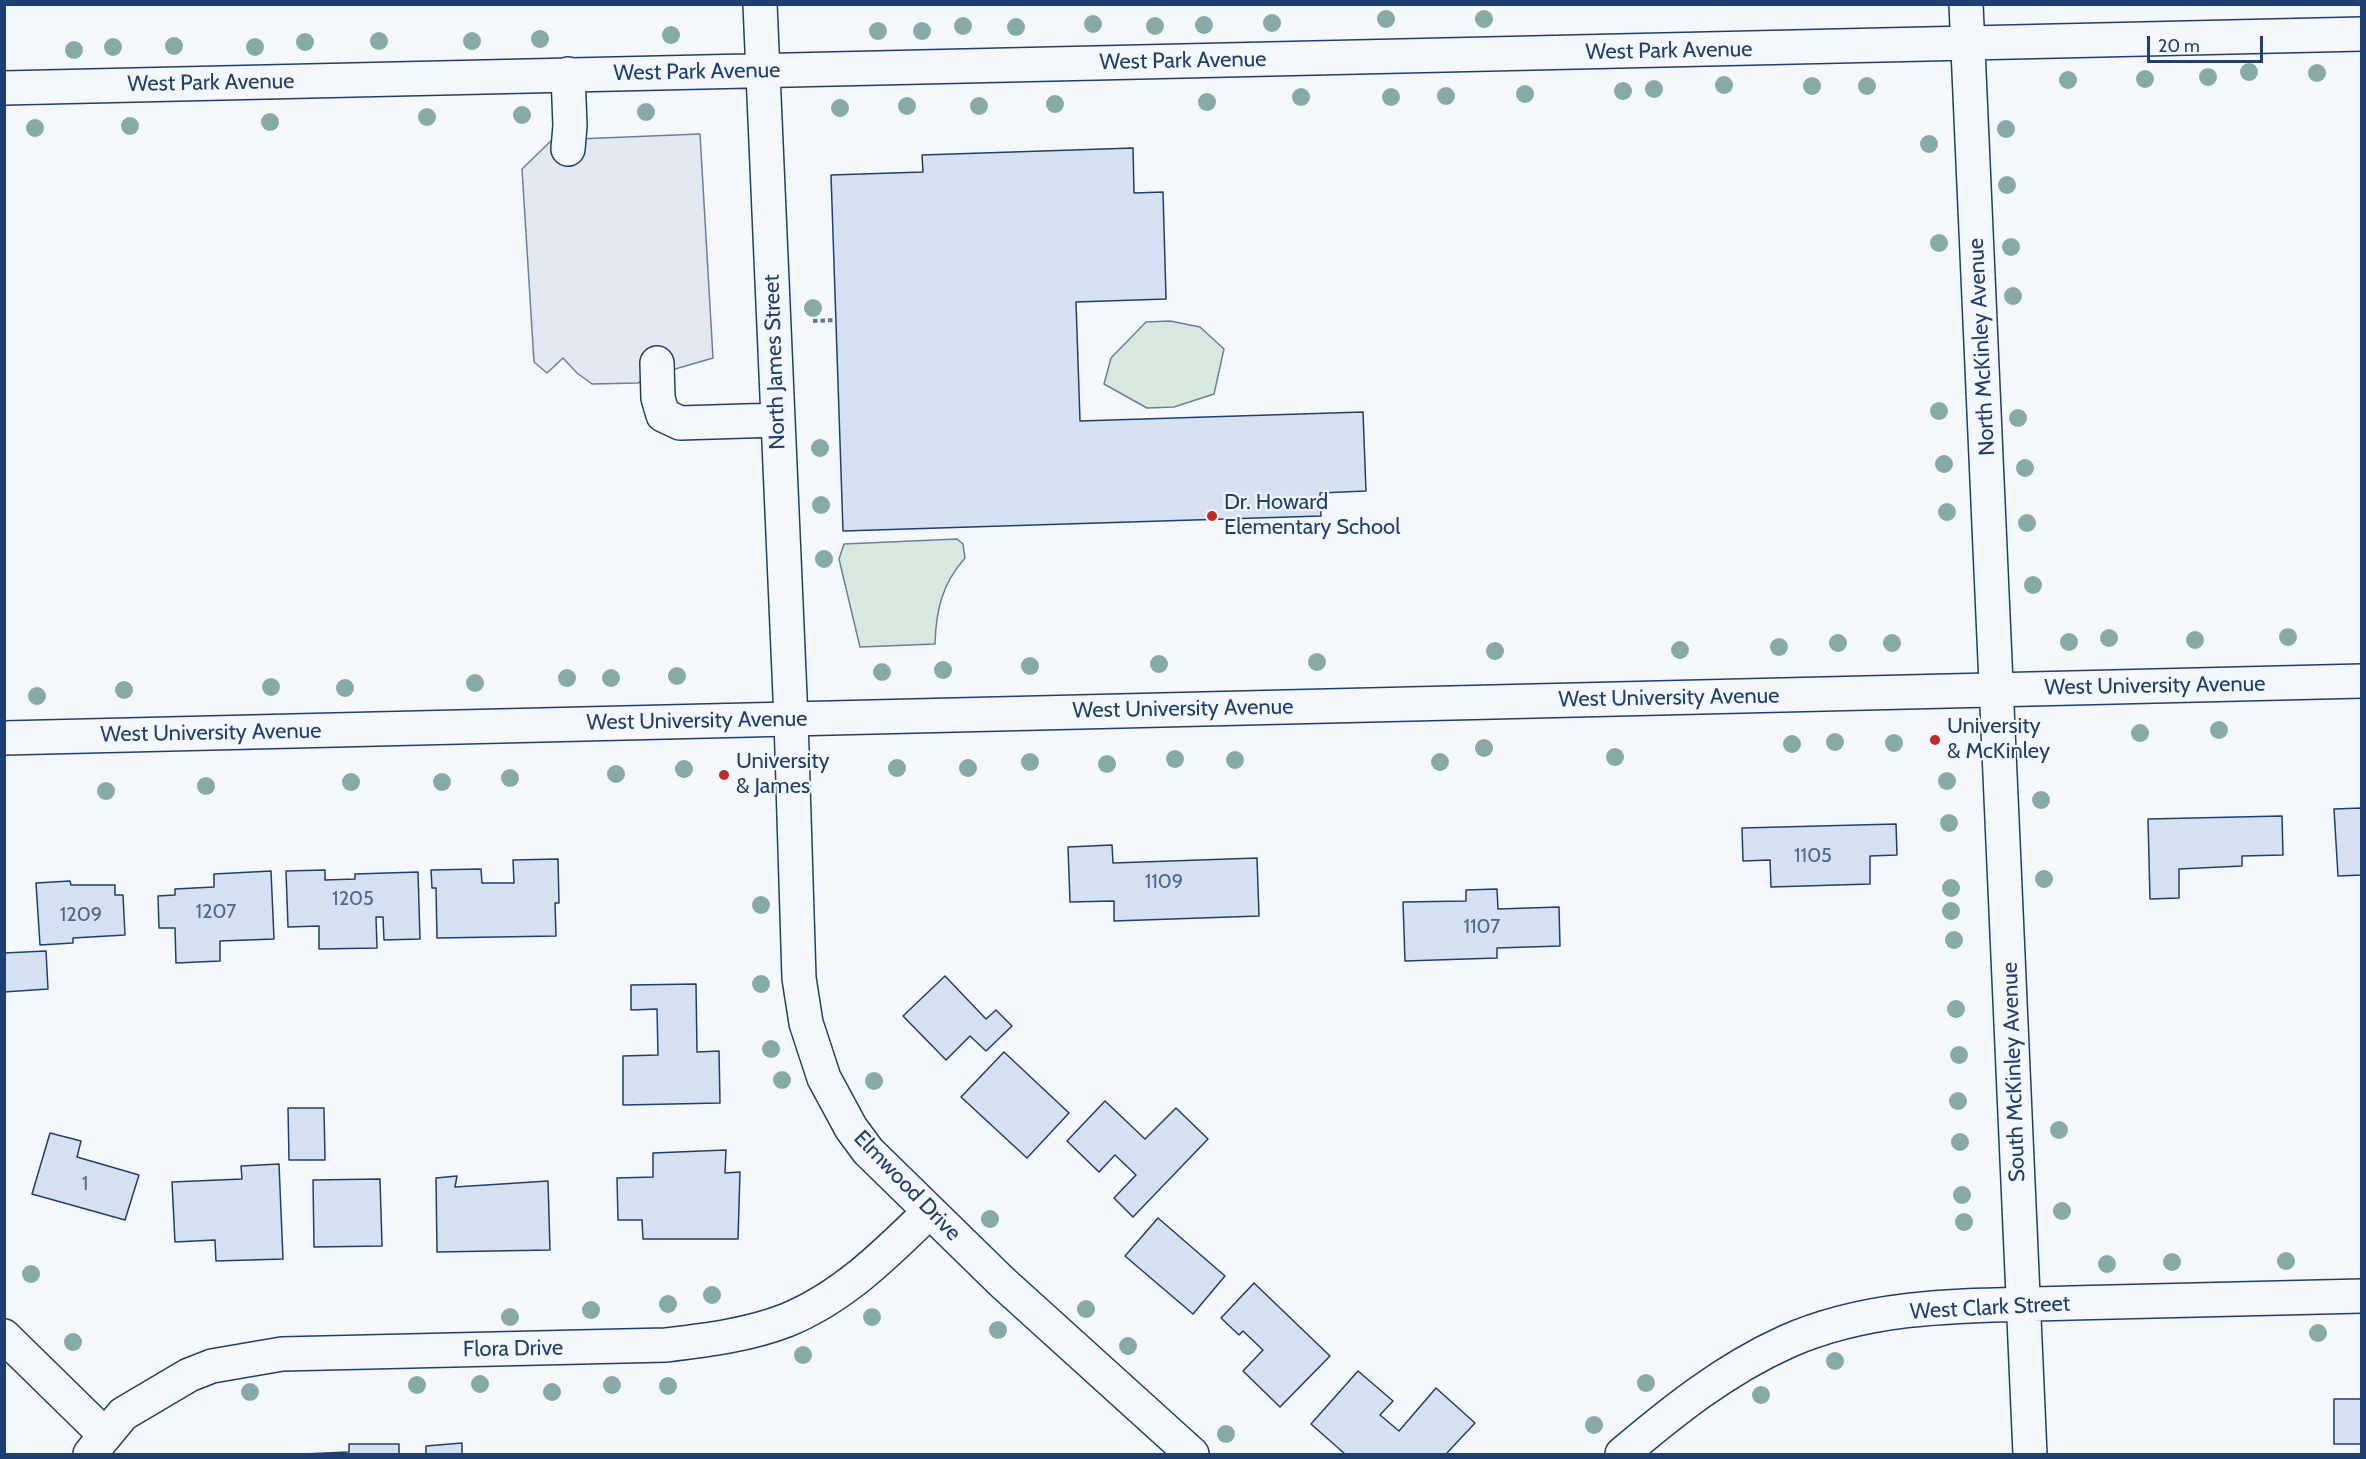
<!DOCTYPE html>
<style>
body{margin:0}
#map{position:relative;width:2366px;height:1459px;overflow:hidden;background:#f4f7fb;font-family:Cabin,sans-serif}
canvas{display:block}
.frame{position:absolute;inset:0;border:6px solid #1d3f73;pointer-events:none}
.scale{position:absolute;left:2147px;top:36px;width:116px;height:27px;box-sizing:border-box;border:3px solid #1d3f73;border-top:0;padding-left:8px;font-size:18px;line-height:21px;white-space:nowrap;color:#1d3f73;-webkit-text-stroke:4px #f4f7fb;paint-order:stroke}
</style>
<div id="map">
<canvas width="2366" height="1459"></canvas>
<div class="frame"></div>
<div class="scale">20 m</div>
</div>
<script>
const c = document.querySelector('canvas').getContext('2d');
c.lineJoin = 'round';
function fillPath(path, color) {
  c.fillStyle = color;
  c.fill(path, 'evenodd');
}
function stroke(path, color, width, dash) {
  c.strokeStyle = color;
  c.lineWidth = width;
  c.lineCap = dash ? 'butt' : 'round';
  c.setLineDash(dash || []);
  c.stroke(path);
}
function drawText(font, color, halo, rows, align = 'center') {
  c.font = font + ' Cabin,sans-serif';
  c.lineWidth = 4.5;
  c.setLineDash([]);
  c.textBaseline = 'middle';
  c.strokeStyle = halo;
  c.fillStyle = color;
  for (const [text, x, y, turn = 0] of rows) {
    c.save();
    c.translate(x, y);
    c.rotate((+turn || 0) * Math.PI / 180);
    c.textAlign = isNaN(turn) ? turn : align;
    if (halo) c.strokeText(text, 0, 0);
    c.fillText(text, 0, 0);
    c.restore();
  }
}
const green = new Path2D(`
 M 1170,321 L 1200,327 L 1224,349 L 1214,394 L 1174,407 L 1147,408 L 1104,384 L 1111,358 L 1146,322 Z
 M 957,539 L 963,544 L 965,558 C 942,584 936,610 935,644 L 860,647 L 839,559 L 844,544 Z`);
fillPath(green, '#d7e8df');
stroke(green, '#687fa3', 1.5);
const parking = new Path2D(`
 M 700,134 L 713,358 L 651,376 L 638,383 L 592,384 L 577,373 L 563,358 L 547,373 L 534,362 L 522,169 L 552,140 Z`);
fillPath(parking, '#e3e8f0');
stroke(parking, '#687fa3', 1.5);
const building = new Path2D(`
 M 1133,148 L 1134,193 L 1163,192 L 1166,299 L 1076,302 L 1080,421 L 1363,412 L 1366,491 L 1320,493 L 1321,516 L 843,531 L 831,175 L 923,172 L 922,155 Z
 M 2362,808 L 2362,875 L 2338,876 L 2334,809 Z
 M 2282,816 L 2283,855 L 2242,856 L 2242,866 L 2179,869 L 2179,898 L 2150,899 L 2148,819 Z
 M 1896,824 L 1897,855 L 1870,856 L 1870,884 L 1771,887 L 1770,860 L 1743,861 L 1742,828 Z
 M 1112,845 L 1113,863 L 1257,858 L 1259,916 L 1114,921 L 1114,901 L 1070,902 L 1068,847 Z
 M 558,859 L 559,903 L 555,903 L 556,936 L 437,938 L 436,888 L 432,888 L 431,870 L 481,869 L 482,883 L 514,883 L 513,860 Z
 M 325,870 L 325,880 L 355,879 L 355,874 L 418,872 L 420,939 L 384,940 L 383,917 L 376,917 L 377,948 L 319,949 L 319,926 L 288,927 L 286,871 Z
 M 271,871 L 274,939 L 220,941 L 220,961 L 176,963 L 175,928 L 159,928 L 158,896 L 175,895 L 175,889 L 214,887 L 214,874 Z
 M 70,881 L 71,885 L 115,885 L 115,895 L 123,895 L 125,935 L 73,938 L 73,943 L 40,945 L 36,883 Z
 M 1497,889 L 1498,909 L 1559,907 L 1560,946 L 1497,948 L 1497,958 L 1405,961 L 1403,902 L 1466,901 L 1466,890 Z
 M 46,951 L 48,989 L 4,992 L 4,953 Z
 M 945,976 L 986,1019 L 996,1010 L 1012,1026 L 986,1051 L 970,1036 L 946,1060 L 903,1016 Z
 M 696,984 L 697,1052 L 719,1051 L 720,1103 L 623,1105 L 623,1056 L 658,1055 L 657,1009 L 631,1010 L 631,985 Z
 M 1004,1052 L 1069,1113 L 1027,1158 L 961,1097 Z
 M 1105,1101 L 1145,1139 L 1176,1108 L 1208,1139 L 1133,1217 L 1114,1198 L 1136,1175 L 1115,1155 L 1099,1172 L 1067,1141 Z
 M 288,1108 L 324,1108 L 325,1160 L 289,1160 Z
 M 50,1133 L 81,1141 L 77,1157 L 139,1175 L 125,1220 L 32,1194 Z
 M 726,1150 L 725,1173 L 740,1172 L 738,1239 L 643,1239 L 642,1220 L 618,1220 L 617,1178 L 653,1177 L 653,1153 Z
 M 279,1164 L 283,1259 L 216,1261 L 215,1240 L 175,1242 L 172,1182 L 242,1179 L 241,1166 Z
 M 457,1176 L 455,1187 L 548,1181 L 550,1250 L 437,1252 L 436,1178 Z
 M 380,1179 L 382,1246 L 314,1247 L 313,1180 Z
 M 1158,1218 L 1225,1276 L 1193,1314 L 1125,1256 Z
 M 1254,1283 L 1330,1356 L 1280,1407 L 1243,1371 L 1263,1350 L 1243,1331 L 1239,1335 L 1221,1318 Z
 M 1358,1371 L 1393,1401 L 1380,1415 L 1399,1431 L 1436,1388 L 1475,1423 L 1446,1454 L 1345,1454 L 1311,1424 Z
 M 2334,1399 L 2362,1399 L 2362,1444 L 2334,1444 Z
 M 462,1443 L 462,1454 L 426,1454 L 426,1446 Z
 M 349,1444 L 399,1444 L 399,1454 L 303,1454 L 349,1452 Z`);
fillPath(building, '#d5e0f0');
stroke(building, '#1d3f73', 1.5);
const minor = new Path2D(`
 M 760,4 L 791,719 L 799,978 L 806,1023 L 824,1078 L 851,1128 L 868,1151 L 1002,1282 L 1192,1454
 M 1966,4 L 2030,1454
 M 568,74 L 570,126 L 568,149
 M 4,88 L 2362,34
 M 657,363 L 658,398 L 663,415 L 680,423 L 778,420
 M 4,1336 L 104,1434
 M 90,1454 L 123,1414 L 189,1375 L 212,1366 L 282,1354 L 666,1345 C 707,1340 749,1335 787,1320 C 843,1297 886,1254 929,1212
 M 1622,1454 C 1673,1411 1724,1370 1786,1342 C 1876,1302 1975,1306 2071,1303 C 2168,1300 2265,1299 2362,1296`);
const major = new Path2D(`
 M 4,738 L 2362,681`);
stroke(minor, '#1d3f73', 36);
stroke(major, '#1d3f73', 36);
stroke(new Path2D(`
 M 813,321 L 836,320`), '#5e769c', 4, [4.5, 3]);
stroke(minor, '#f4f7fb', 33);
stroke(major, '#f4f7fb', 33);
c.fillStyle = '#86aba6';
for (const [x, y] of [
 [1386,19],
 [1484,19],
 [1272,23],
 [1093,24],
 [1204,25],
 [963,26],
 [1155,26],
 [1016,27],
 [878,31],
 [922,31],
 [671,35],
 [540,39],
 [379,41],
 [472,41],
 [305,42],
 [174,46],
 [113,47],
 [255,47],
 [74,50],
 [2249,72],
 [2317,73],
 [2208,77],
 [2145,79],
 [2068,80],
 [1724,85],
 [1812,86],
 [1867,86],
 [1654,89],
 [1623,91],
 [1525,94],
 [1446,96],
 [1301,97],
 [1391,97],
 [1207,102],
 [1055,104],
 [907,106],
 [979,106],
 [840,108],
 [646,112],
 [522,115],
 [427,117],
 [270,122],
 [130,126],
 [35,128],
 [2006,129],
 [1929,144],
 [2007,185],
 [1939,243],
 [2011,247],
 [2013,296],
 [813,308],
 [1939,411],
 [2018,418],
 [820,448],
 [1944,464],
 [2025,468],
 [821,505],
 [1947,512],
 [2027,523],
 [824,559],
 [2033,585],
 [2288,637],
 [2109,638],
 [2195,640],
 [2069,642],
 [1838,643],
 [1892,643],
 [1779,647],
 [1680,650],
 [1495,651],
 [1317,662],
 [1159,664],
 [1030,666],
 [943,670],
 [882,672],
 [677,676],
 [567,678],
 [611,678],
 [475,683],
 [271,687],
 [345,688],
 [124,690],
 [37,696],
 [2219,730],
 [2140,733],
 [1835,742],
 [1894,743],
 [1792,744],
 [1484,748],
 [1615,757],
 [1175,759],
 [1235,760],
 [1030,762],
 [1440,762],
 [1107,764],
 [897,768],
 [968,768],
 [684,769],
 [616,774],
 [510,778],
 [1947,781],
 [351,782],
 [442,782],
 [206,786],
 [106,791],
 [2041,800],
 [1949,823],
 [2044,879],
 [1951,888],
 [761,905],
 [1951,911],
 [1954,940],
 [761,984],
 [1956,1009],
 [771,1049],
 [1959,1055],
 [782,1080],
 [874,1081],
 [1958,1101],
 [2059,1130],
 [1960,1142],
 [1962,1195],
 [2062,1211],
 [990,1219],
 [1964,1222],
 [2286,1261],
 [2172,1262],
 [2107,1264],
 [31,1274],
 [712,1295],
 [668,1304],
 [1086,1309],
 [591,1310],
 [510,1317],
 [872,1317],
 [998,1330],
 [2318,1333],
 [73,1342],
 [1128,1346],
 [803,1355],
 [1835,1361],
 [1646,1383],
 [480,1384],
 [417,1385],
 [612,1385],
 [668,1386],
 [250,1392],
 [552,1392],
 [1761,1395],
 [1594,1425],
 [1226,1434]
]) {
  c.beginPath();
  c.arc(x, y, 9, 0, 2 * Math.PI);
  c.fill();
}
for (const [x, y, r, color] of [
 [1212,516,6,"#c62828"],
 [1935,740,6,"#c62828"],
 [724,775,6,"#c62828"]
]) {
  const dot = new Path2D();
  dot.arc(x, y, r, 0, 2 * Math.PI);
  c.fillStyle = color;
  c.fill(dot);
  stroke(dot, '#f4f7fb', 2);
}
drawText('20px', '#4b6792', null, [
 ["1105",1813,856],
 ["1109",1164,882],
 ["1205",353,899],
 ["1207",216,912],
 ["1209",81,915],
 ["1107",1482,927],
 ["1",85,1184]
]);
drawText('22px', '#1d3f73', '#f4f7fb', [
 ["West Park Avenue",1669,51,-1],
 ["West Park Avenue",1183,61,-1],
 ["West Park Avenue",697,72,-1],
 ["West Park Avenue",211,83,-1],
 ["North McKinley Avenue",1982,347,-93],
 ["North James Street",775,362,-92],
 ["West University Avenue",2155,686,-1],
 ["West University Avenue",1669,698,-1],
 ["West University Avenue",1183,709,-1],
 ["West University Avenue",697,721,-1],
 ["West University Avenue",211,733,-1],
 ["South McKinley Avenue",2014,1072,-92],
 ["Elmwood Drive",907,1186,46],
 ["West Clark Street",1990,1308,-3],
 ["Flora Drive",513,1349,-1]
]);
drawText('22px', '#1d3f73', '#f4f7fb', [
 ["Dr. Howard",1224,503],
 ["Elementary School",1224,528],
 ["University",1947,727],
 ["& McKinley",1947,752],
 ["University",736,762],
 ["& James",736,787]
], 'left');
</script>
